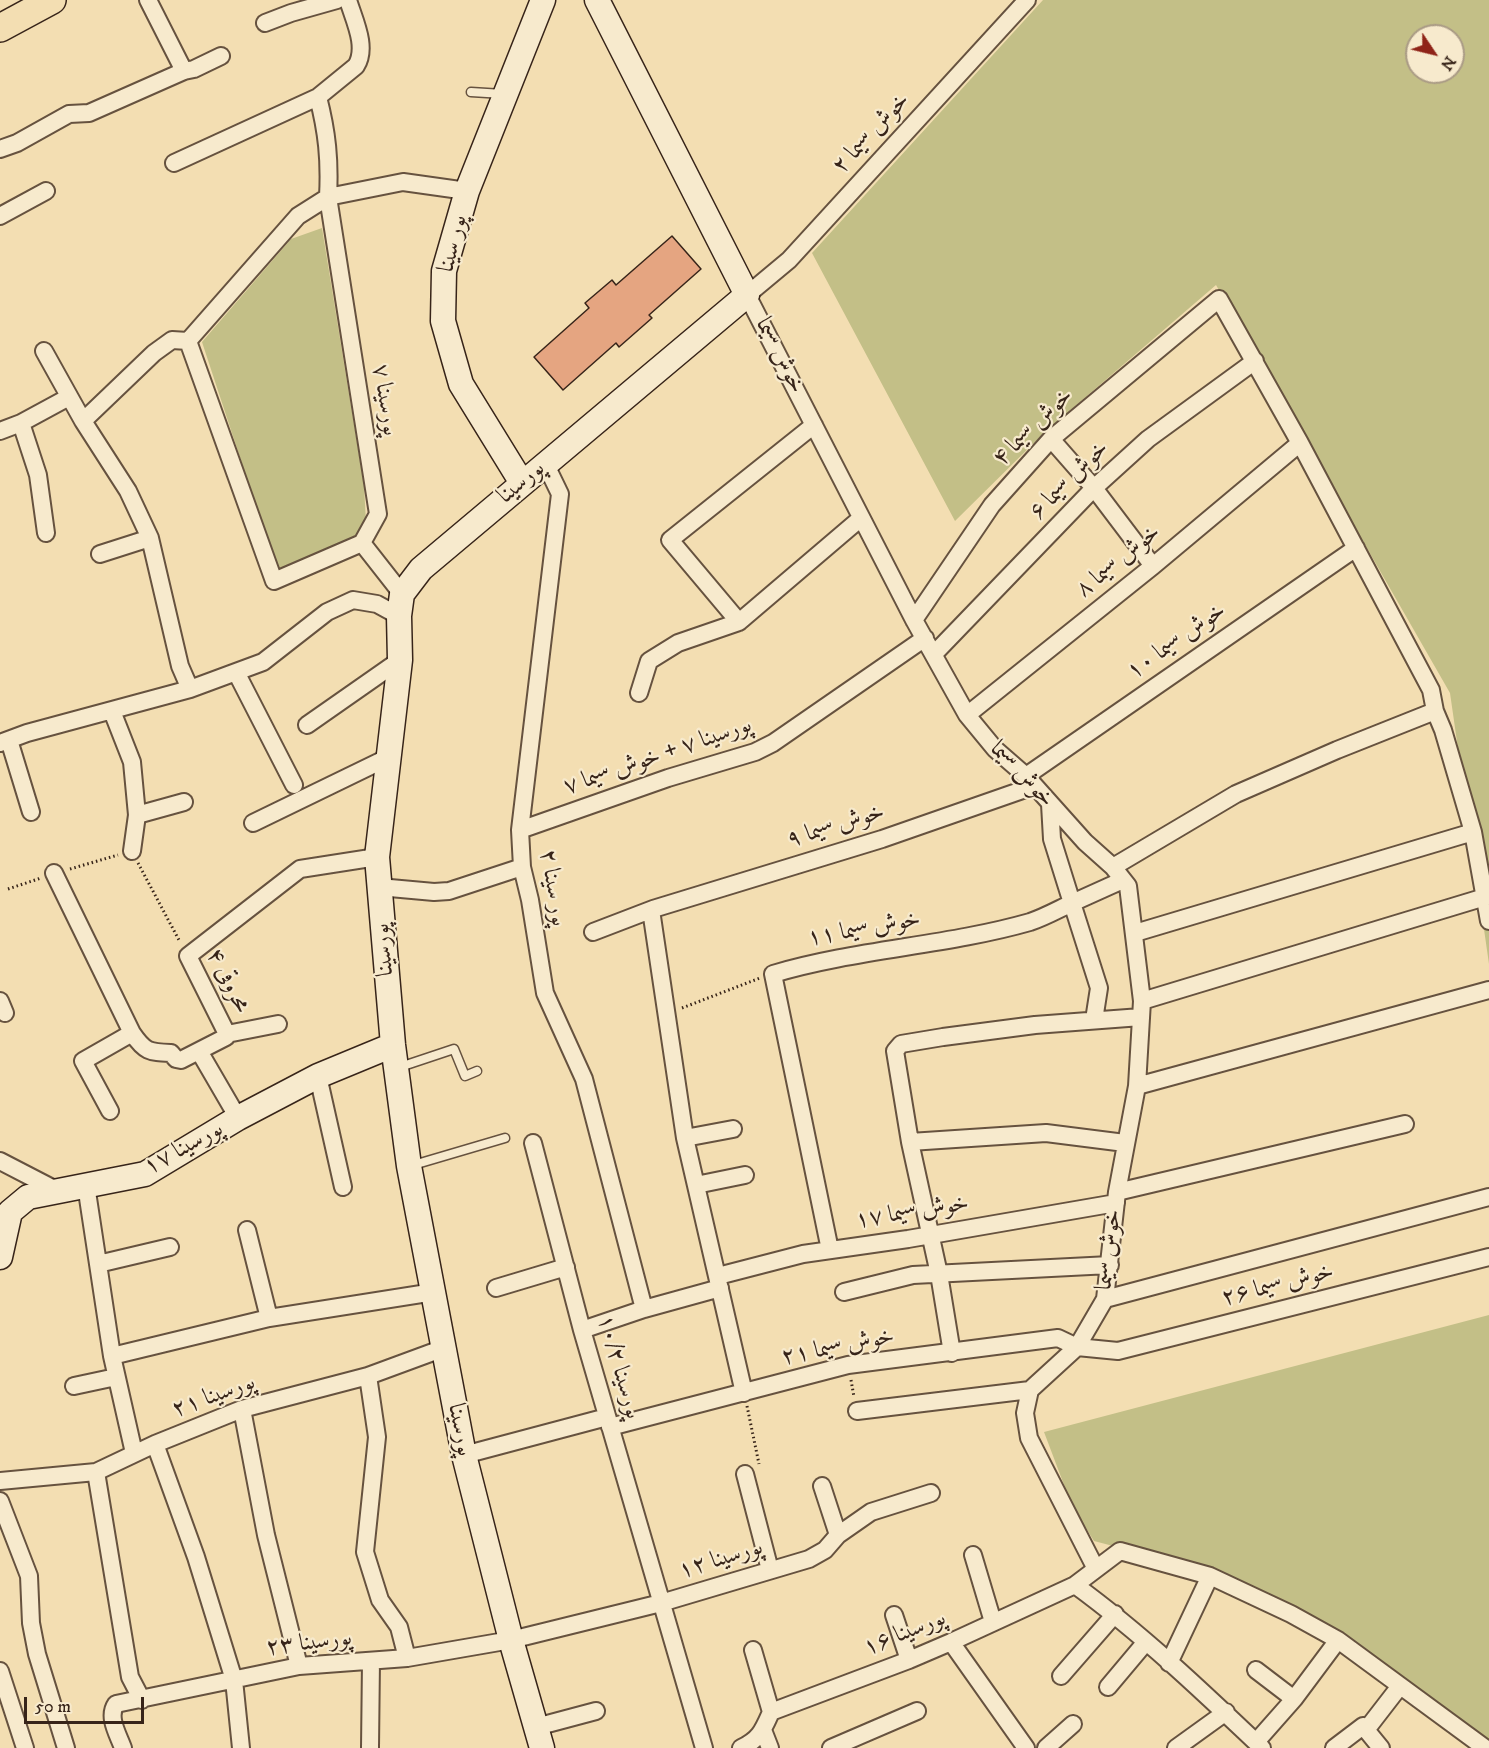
<!DOCTYPE html>
<meta charset="utf-8">
<style>
body{margin:0}
#map{position:relative;width:1489px;height:1748px;overflow:hidden;background:#f3deb2;font-family:"IM FELL DW Pica",serif}
canvas{display:block}
.north{position:absolute;left:1405px;top:24px;width:60px;height:60px;box-sizing:border-box;background:#f7eacd;border:2px solid #aa9b85;border-radius:50%;rotate:125deg;font-size:16px;font-weight:700;line-height:24px;text-align:center;color:#372419}
.north::after{content:'';display:block;margin:auto;width:21px;height:27px;background:#8f2418;clip-path:polygon(50% 0,100% 100%,50% 72%,0 100%)}
.scale{position:absolute;left:24px;top:1697px;width:120px;height:27px;box-sizing:border-box;border:3px solid #372419;border-top:0;padding-left:8px;font-size:18px;line-height:21px;white-space:nowrap;color:#372419;-webkit-text-stroke:4px #f7eacd;paint-order:stroke}
</style>
<div id="map">
<canvas width="1489" height="1748"></canvas>
<div class="north">N</div>
<div class="scale">50 m</div>
</div>
<script>
const c = document.querySelector('canvas').getContext('2d');
c.lineJoin = 'round';
function fillPath(path, color) {
  c.fillStyle = color;
  c.fill(path, 'evenodd');
}
function stroke(path, color, width, dash) {
  c.strokeStyle = color;
  c.lineWidth = width;
  c.lineCap = dash ? 'butt' : 'round';
  c.setLineDash(dash || []);
  c.stroke(path);
}
function drawText(font, color, halo, rows, align = 'center') {
  c.font = font + ' "IM FELL DW Pica",Amiri,serif';
  c.lineWidth = 4.5;
  c.setLineDash([]);
  c.textBaseline = 'middle';
  c.strokeStyle = halo;
  c.fillStyle = color;
  for (const [text, x, y, turn = 0] of rows) {
    c.save();
    c.translate(x, y);
    c.rotate((+turn || 0) * Math.PI / 180);
    c.textAlign = isNaN(turn) ? turn : align;
    if (halo) c.strokeText(text, 0, 0);
    c.fillText(text, 0, 0);
    c.restore();
  }
}
fillPath(new Path2D(`
 M 1043,0 L 1489,0 L 1489,964 L 1450,693 L 1216,285 L 1045,432 L 955,521 L 812,253 ZM 1417,36 L 1453,36 L 1453,72 L 1417,72 Z
 M 322,228 L 364,486 L 366,522 L 348,546 L 277,570 L 202,342 L 291,239 Z
 M 1489,1315 L 1489,1742 L 1355,1645 L 1298,1607 L 1227,1576 L 1094,1541 L 1072,1506 L 1044,1432 Z`), '#c3bf87');
const building = new Path2D(`
 M 672,236 L 701,269 L 649,315 L 652,318 L 619,347 L 616,343 L 563,390 L 534,357 L 589,308 L 585,303 L 612,280 L 616,285 Z`);
fillPath(building, '#e5a581');
stroke(building, '#372419', 1.5);
const lane = new Path2D(`
 M 471,92 L 503,94
 M 397,1068 L 454,1049 L 465,1076 L 477,1071
 M 410,1166 L 505,1138`);
const street = new Path2D(`
 M 148,0 L 184,71
 M 1027,0 L 789,260 L 747,295 L 914,620 L 967,715 L 995,749 L 1026,776 L 1085,842 L 1113,867 L 1128,886 L 1142,1001 L 1137,1086 L 1117,1192 L 1105,1299 L 1077,1347 L 1030,1390 L 1025,1413 L 1029,1438 L 1096,1569
 M 265,23 L 291,13 L 337,0
 M 318,97 C 327,132 330,160 328,197 L 378,514 L 362,543
 M 0,149 L 17,143 L 69,114 L 89,113 L 184,71 L 194,69 L 221,56
 M 174,163 L 318,97 L 356,66 C 368,47 354,20 348,0
 M 0,216 L 46,191
 M 44,351 L 83,421 L 128,491 L 150,538 L 180,666 L 190,689
 M 83,421 L 154,353 L 172,340 L 188,341
 M 21,423 L 38,475 L 46,533
 M 0,431 L 21,423 L 69,397
 M 1051,439 L 1094,488 L 1153,566
 M 545,463 L 560,494 L 520,830 L 522,867 L 530,900 L 545,993 L 584,1079 L 644,1309
 M 362,543 L 274,581 L 188,341 L 298,216 L 328,197 L 403,182 L 467,191
 M 362,543 L 402,594
 M 100,554 L 150,538
 M 914,620 L 992,505 L 1051,439 L 1219,299 L 1300,443 L 1431,690 L 1435,711 L 1443,730 L 1473,832 L 1489,921
 M 739,622 L 670,540 L 814,425
 M 934,654 L 1094,488 L 1148,439 L 1255,361
 M 236,672 L 294,785
 M 639,693 L 649,661 L 678,643 L 739,622 L 861,518
 M 112,711 L 132,762 L 137,815 L 132,851
 M 967,715 L 1153,566 L 1300,443
 M 307,725 L 400,660
 M 9,740 L 31,812
 M 0,743 L 27,733 L 190,689 L 263,662 L 327,612 L 353,600 L 377,604 L 399,616
 M 1026,776 L 1356,548
 M 137,815 L 184,802
 M 253,823 L 389,757
 M 520,830 L 668,778 L 755,752 L 773,743 L 925,638
 M 1113,867 L 1236,794 L 1337,750 L 1435,711
 M 54,873 L 132,1033 C 145,1052 149,1052 171,1053 L 176,1059 L 181,1060 L 226,1037 L 227,1034 L 188,956 L 300,869 L 377,857
 M 379,887 L 434,892 L 449,891 L 522,867
 M 651,910 L 685,1138 L 744,1393
 M 593,932 L 653,909 L 882,839 L 1034,786
 M 1135,933 L 1473,832
 M 0,1001 L 5,1013
 M 1142,1001 L 1485,897
 M 1094,1020 L 1099,988 L 1072,903 L 1123,880
 M 227,1034 L 278,1024
 M 199,1051 L 238,1118
 M 318,1076 L 343,1187
 M 1137,1086 L 1489,990
 M 110,1111 L 83,1061 L 132,1033
 M 685,1138 L 733,1129
 M 910,1142 L 1046,1133 L 1125,1143
 M 533,1143 L 582,1330 L 704,1748
 M 0,1161 L 58,1191
 M 86,1185 L 112,1356 L 134,1453
 M 696,1185 L 745,1175
 M 1117,1192 L 1405,1124
 M 247,1230 L 269,1318
 M 830,1250 L 773,974 C 857,949 946,946 1030,922 C 1045,917 1059,909 1072,903 L 1052,839 L 1050,804
 M 98,1264 L 170,1247
 M 718,1276 L 803,1254 L 908,1239 L 1116,1203
 M 496,1288 L 566,1267
 M 844,1292 L 913,1275 L 1110,1265
 M 1105,1299 L 1489,1197
 M 582,1330 L 644,1309 L 720,1288
 M 952,1353 L 939,1274 L 910,1142 L 895,1051 L 901,1044 L 943,1037 L 1035,1025 L 1141,1017
 M 112,1356 L 269,1318 L 434,1292
 M 368,1376 L 377,1437 L 365,1552 L 380,1600 L 399,1627 L 407,1658
 M 74,1386 L 116,1377
 M 242,1409 L 266,1535 L 299,1666
 M 857,1411 L 1030,1390
 M 610,1427 L 848,1365 L 1058,1338 L 1077,1347 L 1118,1351 L 1489,1257
 M 155,1444 L 196,1557 L 234,1680 L 241,1748
 M 464,1455 L 607,1417
 M 96,1472 L 130,1677 L 142,1700
 M 745,1474 L 770,1570
 M 0,1481 L 96,1472 L 155,1444 L 242,1409 L 368,1376 L 444,1348
 M 822,1486 L 838,1535
 M 0,1501 L 29,1576 L 31,1623 L 37,1654 L 66,1748
 M 973,1555 L 993,1622
 M 1075,1585 C 1142,1634 1202,1691 1262,1748
 M 894,1615 L 909,1660
 M 951,1642 L 1026,1748
 M 753,1650 L 771,1712
 M 1169,1663 L 1210,1576
 M 1256,1670 L 1294,1699
 M 0,1671 L 25,1748
 M 1061,1676 L 1115,1614
 M 1108,1687 L 1145,1643
 M 536,1727 L 596,1711
 M 763,1730 L 770,1748
 M 1366,1730 L 1400,1686
 M 1256,1742 L 1294,1699 L 1338,1640
 M 123,1748 C 118,1734 107,1717 116,1704 L 299,1666 L 407,1658 L 511,1640 L 661,1603 L 809,1559 L 825,1550 L 838,1535 L 871,1512 L 931,1493
 M 370,1748 L 371,1661
 M 741,1748 C 760,1739 763,1730 771,1712 L 909,1660 L 951,1642 L 1075,1585 L 1120,1551 L 1210,1576 L 1291,1614 L 1338,1640 L 1485,1748
 M 831,1748 L 917,1711
 M 1046,1748 L 1073,1724
 M 1176,1748 L 1226,1712
 M 1334,1748 L 1363,1726 L 1381,1748`);
const secondary = new Path2D(`
 M 522,483 L 461,384 L 443,321 L 444,271 L 467,191 L 543,0
 M 0,1257 L 10,1212 L 28,1197 L 145,1174 L 238,1118 L 318,1076 L 393,1045
 M 542,1748 L 511,1640 L 464,1455 L 409,1166 L 393,1045 L 377,857 L 400,660 L 399,616 L 402,594 L 421,569 L 747,295 L 597,0`);
const primary = new Path2D(`
 M 0,28 L 52,0`);
stroke(lane, '#66523f', 11);
stroke(street, '#66523f', 20);
stroke(secondary, '#372419', 27);
stroke(primary, '#372419', 30);
stroke(new Path2D(`
 M 138,863 L 180,942
 M 70,869 L 118,855
 M 8,889 L 41,878
 M 682,1008 L 760,978
 M 851,1380 L 854,1397
 M 747,1406 L 759,1464`), '#372419', 3, [1.5, 3]);
stroke(lane, '#f7eacd', 8);
stroke(street, '#f7eacd', 16);
stroke(secondary, '#f7eacd', 24);
stroke(primary, '#f3deb2', 27);
drawText('24px', '#372419', '#f7eacd', [
 ["خوش سیما ۲",872,134,-47],
 ["پور سینا",454,244,-76],
 ["خوش سیما",779,356,63],
 ["پورسینا ۷",384,400,81],
 ["خوش سیما ۴",1034,428,-44],
 ["خوش سیما ۶",1070,481,-45],
 ["پورسینا",522,483,-40],
 ["خوش سیما ۸",1119,562,-39],
 ["خوش سیما ۱۰",1177,642,-35],
 ["پورسینا ۷ + خوش سیما ۷",658,757,-19],
 ["خوش سیما",1021,775,46],
 ["خوش سیما ۹",836,827,-17],
 ["پور سینا ۲",552,888,81],
 ["خوش سیما ۱۱",864,930,-10],
 ["پورسینا",385,950,-95],
 ["محروقی ۴",227,981,63],
 ["پورسینا ۱۷",184,1149,-29],
 ["خوش سیما ۱۷",912,1213,-9],
 ["خوش سیما",1110,1250,-83],
 ["خوش سیما ۲۶",1278,1286,-14],
 ["خوش سیما ۲۱",838,1348,-11],
 ["پورسینا ۱۰/۲",618,1367,74],
 ["پورسینا ۲۱",214,1397,-20],
 ["پورسینا",459,1430,79],
 ["پورسینا ۱۲",721,1560,-17],
 ["پورسینا ۱۶",905,1634,-22],
 ["پورسینا ۲۳",309,1644,-7]
]);
</script>
